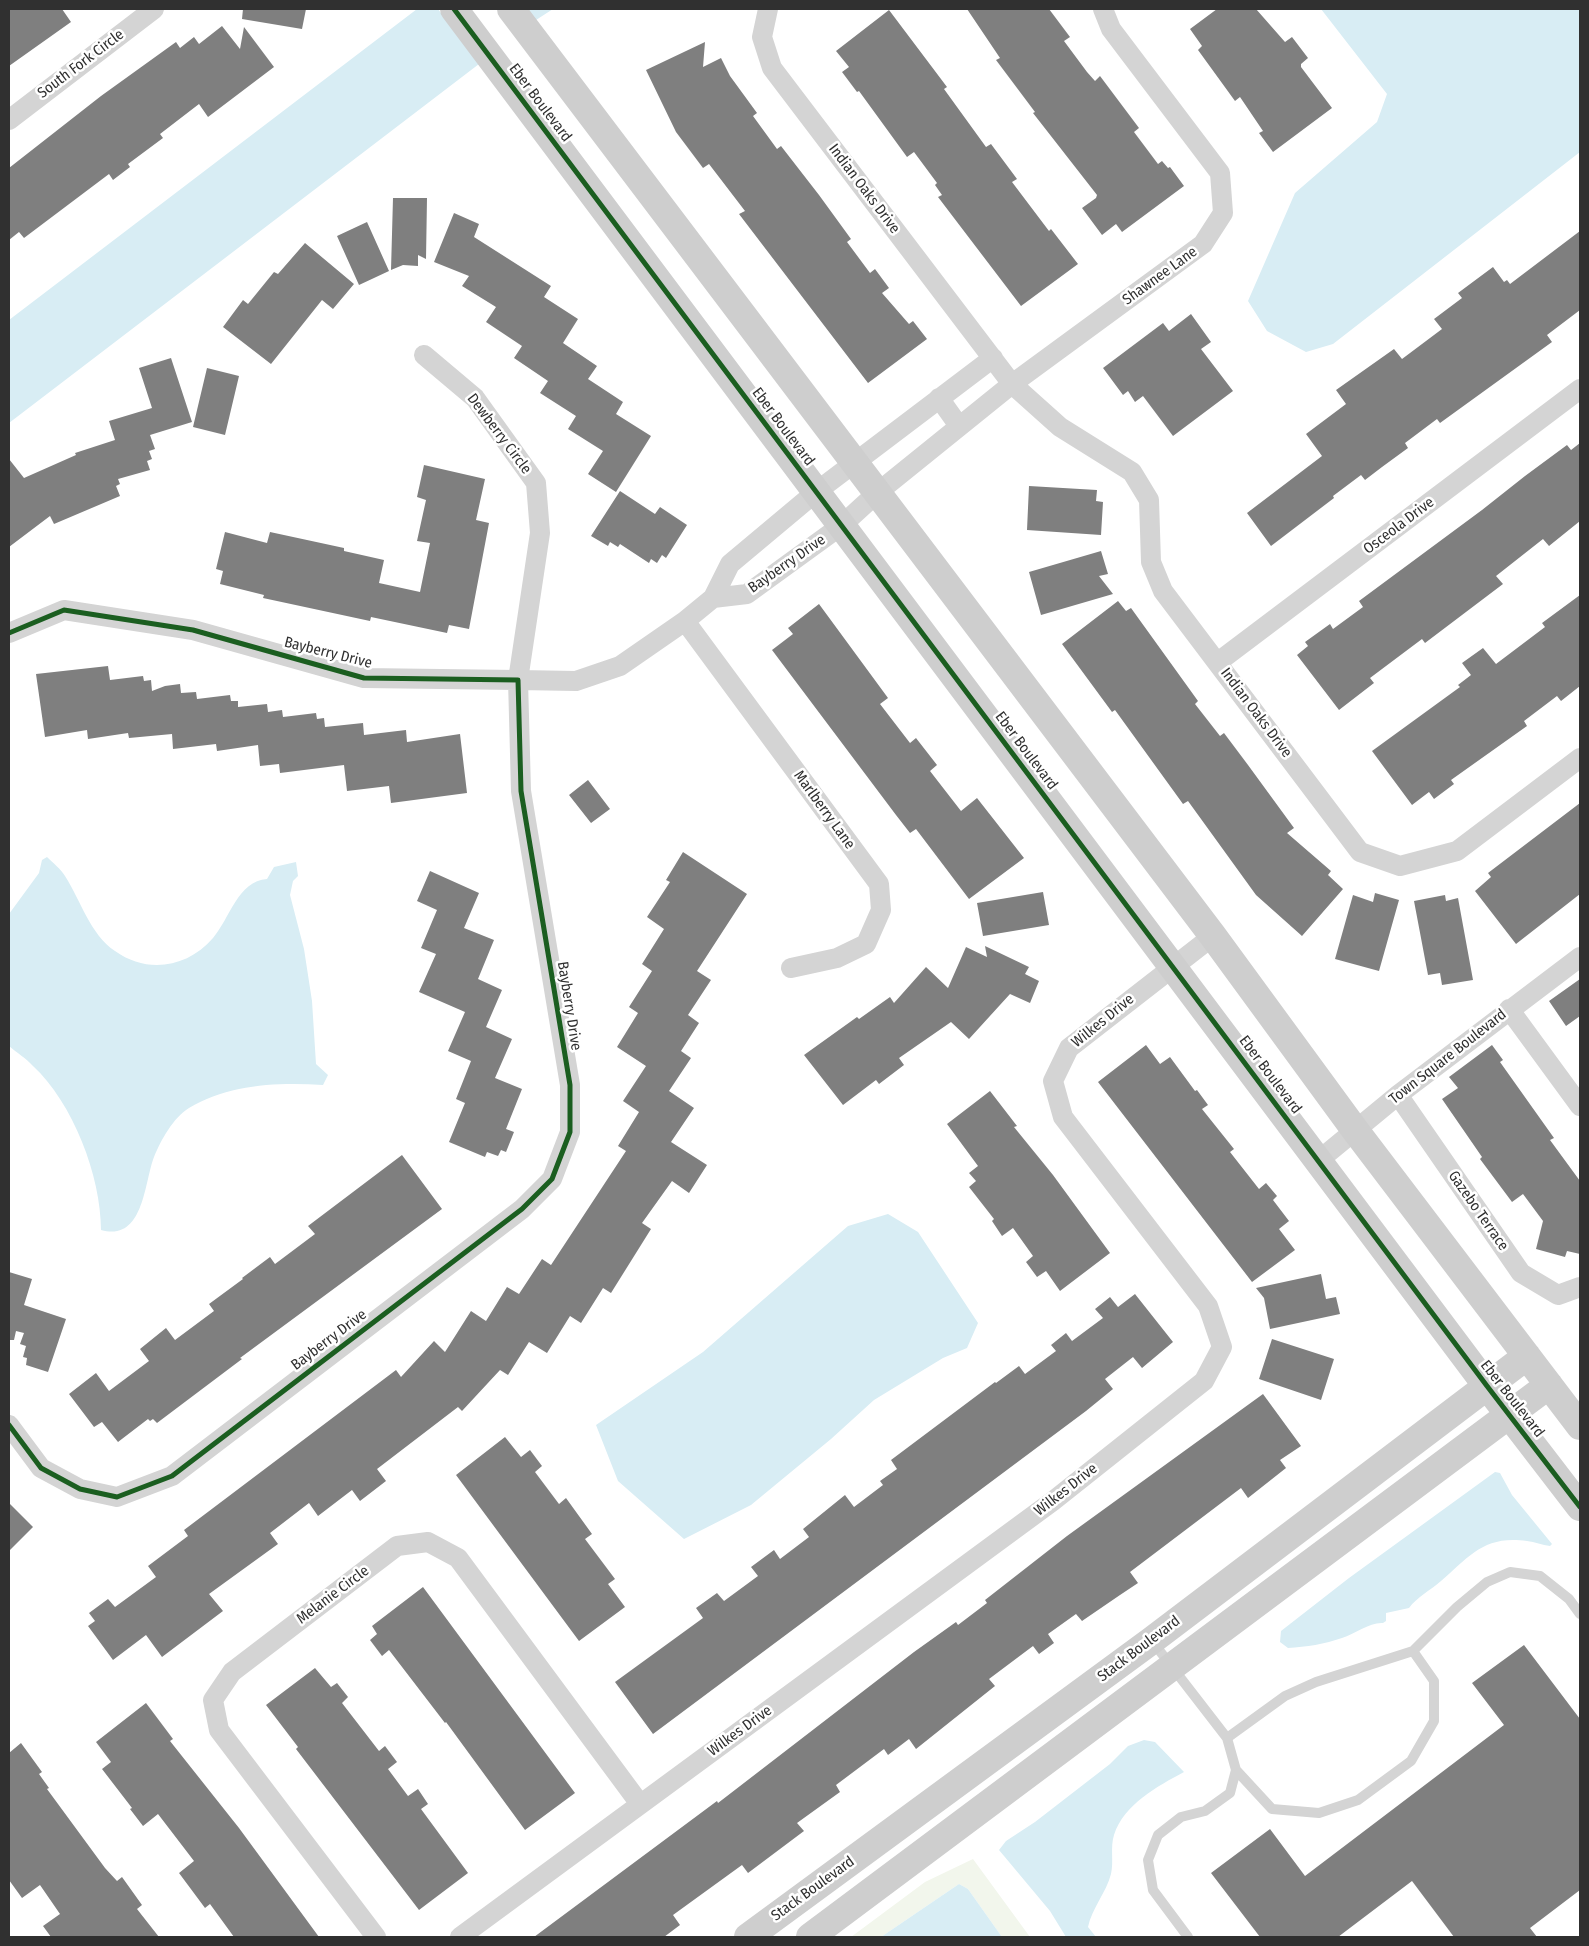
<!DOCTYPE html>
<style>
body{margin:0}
#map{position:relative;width:1589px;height:1946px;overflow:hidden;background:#fff;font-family:"Fira Sans Condensed",sans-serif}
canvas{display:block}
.frame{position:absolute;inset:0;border:10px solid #303030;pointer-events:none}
</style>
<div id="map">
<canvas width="1589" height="1946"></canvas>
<div class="frame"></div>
</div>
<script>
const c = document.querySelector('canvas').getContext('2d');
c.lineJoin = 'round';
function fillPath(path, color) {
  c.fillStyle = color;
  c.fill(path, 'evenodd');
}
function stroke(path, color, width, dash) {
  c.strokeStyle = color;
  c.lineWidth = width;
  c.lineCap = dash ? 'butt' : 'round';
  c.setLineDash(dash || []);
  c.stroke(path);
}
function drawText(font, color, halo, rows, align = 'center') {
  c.font = font + ' "Fira Sans Condensed",sans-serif';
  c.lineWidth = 5;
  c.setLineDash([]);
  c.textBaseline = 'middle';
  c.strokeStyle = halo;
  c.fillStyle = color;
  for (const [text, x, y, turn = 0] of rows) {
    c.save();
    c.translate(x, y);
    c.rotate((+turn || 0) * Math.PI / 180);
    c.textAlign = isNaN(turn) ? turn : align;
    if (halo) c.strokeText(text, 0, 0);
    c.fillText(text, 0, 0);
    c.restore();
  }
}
fillPath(new Path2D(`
 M 973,1859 L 1030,1937 L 1002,1937 L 968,1889 L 959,1884 L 881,1937 L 851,1937 L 925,1882 Z`), '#f2f6ec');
fillPath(new Path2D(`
 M 417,9 L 438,9 L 479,64 L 9,423 L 9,320 Z
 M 527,9 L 553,9 L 536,20 Z
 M 1321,9 L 1580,9 L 1580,152 L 1333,344 L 1306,352 L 1267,331 L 1248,301 L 1295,193 L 1377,122 L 1387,94 Z
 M 47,857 C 53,863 61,869 65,876 C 81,901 90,934 115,951 C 147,974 187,968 213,938 C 230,918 238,881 267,879 L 274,867 L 296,862 L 298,876 L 293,881 L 290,895 L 304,949 L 312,1001 L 316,1064 L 328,1075 L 323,1085 C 279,1082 228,1084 189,1108 C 173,1118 161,1140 154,1157 C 144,1183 144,1242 101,1230 C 101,1176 73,1103 33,1066 C 26,1058 17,1053 9,1046 L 9,914 L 39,873 L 42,860 Z
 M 888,1214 L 918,1232 L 978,1323 L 967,1348 L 943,1358 L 874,1400 L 831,1439 L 751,1505 L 684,1539 L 618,1481 L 596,1425 L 703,1352 L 848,1226 Z
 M 1495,1472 L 1500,1473 L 1512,1495 L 1552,1544 L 1550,1546 C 1542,1545 1535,1542 1527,1541 C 1484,1535 1470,1556 1441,1581 C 1431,1590 1417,1597 1409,1608 L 1386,1613 L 1386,1621 L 1383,1623 C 1370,1622 1355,1634 1342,1638 C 1325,1644 1306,1647 1288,1648 L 1280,1642 L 1281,1631 L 1349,1578 Z
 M 1144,1740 L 1155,1742 L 1184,1772 C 1158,1786 1124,1804 1114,1835 C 1110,1847 1114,1862 1111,1874 C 1106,1893 1092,1908 1088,1927 L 1096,1937 L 1066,1937 L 1050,1911 L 999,1850 L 1006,1841 L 1035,1822 L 1110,1764 L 1128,1746 Z
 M 959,1884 L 968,1889 L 1002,1937 L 881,1937 Z`), '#d8edf4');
fillPath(new Path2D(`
 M 9,9 L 62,9 L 71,22 L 9,66 Z
 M 243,9 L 306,9 L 302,29 L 242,19 Z
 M 967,9 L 1049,9 L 1070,37 L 1064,41 L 1087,72 L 1095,81 L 1100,76 L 1139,128 L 1134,132 L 1158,164 L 1162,161 L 1168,168 L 1170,167 L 1184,186 L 1122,232 L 1116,224 L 1102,235 L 1082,208 L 1096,198 L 1097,195 L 1033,113 L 1035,112 L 996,60 L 1000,58 Z
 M 1217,9 L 1256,9 L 1285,42 L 1292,37 L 1308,58 L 1301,64 L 1301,67 L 1332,108 L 1273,152 L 1259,133 L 1263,131 L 1240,97 L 1235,101 L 1198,50 L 1202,46 L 1190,29 Z
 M 889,10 L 947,87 L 944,89 L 986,147 L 991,144 L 1017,179 L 1012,182 L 1049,231 L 1051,229 L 1078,264 L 1021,306 L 938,197 L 942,195 L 935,185 L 937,183 L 914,152 L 907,157 L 859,91 L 857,92 L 842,72 L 849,67 L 836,51 Z
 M 222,26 L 240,49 L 244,27 L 274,67 L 208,117 L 199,104 L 160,134 L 163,138 L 128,164 L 130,167 L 113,180 L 109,174 L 24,238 L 19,232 L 9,240 L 9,168 L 101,96 L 176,42 L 180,48 L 194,37 L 199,44 Z
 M 705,42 L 703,67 L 721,58 L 730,76 L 757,113 L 753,116 L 777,149 L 781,146 L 819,195 L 851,239 L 847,242 L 870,273 L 875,269 L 889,288 L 882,293 L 909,324 L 913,321 L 927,339 L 868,383 L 739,214 L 745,211 L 709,164 L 703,168 L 676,132 L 646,70 Z
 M 393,198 L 427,198 L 426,259 L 418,255 L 418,266 L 403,265 L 391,270 Z
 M 454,213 L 479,224 L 474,237 L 551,286 L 544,297 L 578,319 L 563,343 L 597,366 L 588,379 L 623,402 L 616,414 L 651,436 L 616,492 L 588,474 L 603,451 L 568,429 L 576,416 L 540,393 L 548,381 L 514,358 L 522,346 L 486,322 L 496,307 L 462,286 L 469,276 L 434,262 Z
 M 367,222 L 389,271 L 359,285 L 337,236 Z
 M 1580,231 L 1580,310 L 1547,335 L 1552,342 L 1440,423 L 1437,419 L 1405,443 L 1408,448 L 1382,467 L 1365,480 L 1361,475 L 1333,496 L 1334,498 L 1271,546 L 1247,513 L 1322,456 L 1306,434 L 1346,404 L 1336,390 L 1394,349 L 1402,359 L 1442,329 L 1434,319 L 1462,298 L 1458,293 L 1493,267 L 1504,282 L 1507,280 L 1510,284 Z
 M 305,243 L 354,284 L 333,309 L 322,300 L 271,364 L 223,327 L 243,300 L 248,304 L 274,272 L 278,274 Z
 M 1191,314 L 1211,342 L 1201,349 L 1233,391 L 1173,436 L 1143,396 L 1135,402 L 1128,391 L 1123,395 L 1103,368 L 1163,323 L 1169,331 Z
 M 171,358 L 192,422 L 150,435 L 155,449 L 149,451 L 152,459 L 147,461 L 150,470 L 118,479 L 120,484 L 116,486 L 120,496 L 54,524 L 50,516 L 9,547 L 9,459 L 24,478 L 76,455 L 75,453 L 115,440 L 109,421 L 152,408 L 139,368 Z
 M 207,368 L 239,376 L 225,435 L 193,427 Z
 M 1580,443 L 1580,521 L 1549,546 L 1543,539 L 1496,576 L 1503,584 L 1425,643 L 1422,639 L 1370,678 L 1374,683 L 1339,710 L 1297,655 L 1308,646 L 1305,642 L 1330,624 L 1333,629 L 1363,607 L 1359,601 L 1482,510 L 1525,476 L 1567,445 L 1571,450 Z
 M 424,465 L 485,479 L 476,520 L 489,523 L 469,629 L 449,625 L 447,633 L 371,617 L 370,621 L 263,598 L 264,595 L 220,584 L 223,571 L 216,569 L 225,532 L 267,543 L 270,532 L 344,548 L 344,551 L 384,560 L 379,583 L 420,592 L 430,543 L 417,541 L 426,500 L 417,497 Z
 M 1029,486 L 1097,490 L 1096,501 L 1103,502 L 1101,535 L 1027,530 Z
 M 620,491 L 655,514 L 660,507 L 687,525 L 666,558 L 662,555 L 657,563 L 651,559 L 649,563 L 620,544 L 618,547 L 610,542 L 608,546 L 591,536 Z
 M 1101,551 L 1108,574 L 1099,576 L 1113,594 L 1041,615 L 1029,572 Z
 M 1580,595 L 1580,686 L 1561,701 L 1557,696 L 1524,721 L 1527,726 L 1451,780 L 1454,784 L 1434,799 L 1429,792 L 1412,805 L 1372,751 L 1460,687 L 1458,685 L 1471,675 L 1462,663 L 1483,648 L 1496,664 L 1545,627 L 1542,623 Z
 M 1118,601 L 1126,611 L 1131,608 L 1198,701 L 1195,704 L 1220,736 L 1224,733 L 1248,765 L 1294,828 L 1287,833 L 1331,871 L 1328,875 L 1343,889 L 1302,936 L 1256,895 L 1188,801 L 1183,804 L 1115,710 L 1112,712 L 1062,644 Z
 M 819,604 L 888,698 L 880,704 L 910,743 L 916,738 L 937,765 L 930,771 L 961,811 L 977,798 L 1024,858 L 969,899 L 916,829 L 910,833 L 896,815 L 772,650 L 793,634 L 788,628 Z
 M 108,666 L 110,680 L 143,676 L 144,681 L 151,680 L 152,691 L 165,686 L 180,684 L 181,693 L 196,692 L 197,699 L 230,695 L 231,701 L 238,701 L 238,707 L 267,704 L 268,712 L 282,710 L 283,717 L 316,713 L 317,719 L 324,718 L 325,727 L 363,723 L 364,735 L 406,730 L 407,742 L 460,734 L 467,793 L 391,803 L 389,786 L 347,791 L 344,765 L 280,773 L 279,764 L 260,766 L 258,745 L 217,751 L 216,744 L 173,749 L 172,734 L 129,738 L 128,733 L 88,739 L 87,730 L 45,737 L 36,674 Z
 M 588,780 L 610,809 L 591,823 L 569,795 Z
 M 1580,803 L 1580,894 L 1516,944 L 1475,891 L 1491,877 L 1488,873 Z
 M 683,852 L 747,894 L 697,971 L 711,980 L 688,1015 L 699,1023 L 681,1051 L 691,1058 L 669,1091 L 694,1108 L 671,1142 L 707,1165 L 689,1193 L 672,1181 L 642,1223 L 651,1229 L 611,1293 L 603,1288 L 581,1323 L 570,1316 L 547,1353 L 529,1342 L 508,1375 L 500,1370 L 462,1411 L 458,1407 L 377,1469 L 386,1481 L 360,1501 L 352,1490 L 318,1516 L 309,1503 L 270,1533 L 278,1544 L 209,1594 L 223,1611 L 162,1657 L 146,1635 L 113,1660 L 88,1626 L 95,1621 L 89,1613 L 108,1599 L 115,1607 L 156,1577 L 148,1566 L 188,1536 L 184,1530 L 396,1370 L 401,1377 L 434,1341 L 445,1352 L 471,1311 L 486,1321 L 507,1287 L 519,1294 L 542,1259 L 551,1265 L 626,1151 L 618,1146 L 639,1112 L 623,1101 L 646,1066 L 617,1047 L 638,1013 L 629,1007 L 652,971 L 642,964 L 664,929 L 647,917 L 670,882 L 666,880 Z
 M 430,871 L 479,893 L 464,928 L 494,940 L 478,979 L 502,990 L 486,1027 L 512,1039 L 495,1078 L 522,1089 L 506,1129 L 514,1132 L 506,1152 L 501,1150 L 498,1156 L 487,1152 L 485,1157 L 449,1142 L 465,1103 L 456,1099 L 471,1061 L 448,1051 L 465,1012 L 419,992 L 436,954 L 421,948 L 437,910 L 417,901 Z
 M 1043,892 L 1049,925 L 983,936 L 977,903 Z
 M 1375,893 L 1399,900 L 1379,971 L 1335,959 L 1353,895 L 1373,902 Z
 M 1445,895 L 1446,901 L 1458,898 L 1473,980 L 1442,985 L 1440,973 L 1428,975 L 1414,901 Z
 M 985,946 L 1029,967 L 1025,974 L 1039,981 L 1030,1003 L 1010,994 L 969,1039 L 951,1022 L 899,1058 L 904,1065 L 879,1084 L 876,1080 L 843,1105 L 804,1055 L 857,1017 L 859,1019 L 890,997 L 894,1003 L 926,967 L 948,988 L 966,947 L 987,957 Z
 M 1580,979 L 1580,1016 L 1566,1026 L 1549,1001 Z
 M 1146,1045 L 1160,1064 L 1170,1057 L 1195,1091 L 1197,1090 L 1208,1105 L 1202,1109 L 1234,1149 L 1230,1152 L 1259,1189 L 1266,1183 L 1277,1196 L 1273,1200 L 1289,1221 L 1279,1229 L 1295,1250 L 1252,1282 L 1098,1082 Z
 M 1492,1045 L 1503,1060 L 1500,1062 L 1554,1138 L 1550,1140 L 1580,1181 L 1580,1254 L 1567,1251 L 1565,1257 L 1536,1249 L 1543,1221 L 1523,1194 L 1512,1202 L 1480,1159 L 1482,1157 L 1442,1099 L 1458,1088 L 1449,1077 Z
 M 990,1091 L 1017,1126 L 1014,1127 L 1053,1175 L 1110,1253 L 1060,1291 L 1046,1271 L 1037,1277 L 1026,1262 L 1033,1256 L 1013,1228 L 1002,1236 L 992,1221 L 994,1219 L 969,1187 L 976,1181 L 969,1173 L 978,1166 L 947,1124 Z
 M 402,1155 L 442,1209 L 240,1358 L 242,1359 L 157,1423 L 153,1419 L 150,1421 L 148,1419 L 118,1442 L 102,1422 L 94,1427 L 69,1394 L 96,1373 L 109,1391 L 149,1361 L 140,1349 L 166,1328 L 175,1340 L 214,1311 L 209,1304 L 243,1279 L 242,1278 L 270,1257 L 275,1264 L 315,1234 L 308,1226 Z
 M 9,1272 L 32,1279 L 24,1305 L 66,1319 L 48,1372 L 26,1365 L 27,1358 L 23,1357 L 26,1346 L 20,1344 L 24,1333 L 16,1331 L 14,1340 L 9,1340 Z
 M 1321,1274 L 1326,1299 L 1336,1297 L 1340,1314 L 1270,1329 L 1264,1298 L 1256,1288 Z
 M 1135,1294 L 1173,1342 L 1142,1368 L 1133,1357 L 1105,1379 L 1113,1389 L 1086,1411 L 653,1734 L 615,1682 L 703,1618 L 696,1608 L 717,1593 L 724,1601 L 758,1576 L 751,1567 L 774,1550 L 780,1559 L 809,1537 L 803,1529 L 845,1495 L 854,1507 L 883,1485 L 880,1481 L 897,1469 L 891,1460 L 995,1382 L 996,1383 L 1019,1366 L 1025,1374 L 1056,1351 L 1051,1345 L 1066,1333 L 1072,1341 L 1103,1318 L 1095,1309 L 1110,1297 L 1118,1307 Z
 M 1272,1339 L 1334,1359 L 1321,1400 L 1259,1379 Z
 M 1263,1394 L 1301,1446 L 1280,1460 L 1286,1468 L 1248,1498 L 1241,1488 L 1130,1572 L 1138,1583 L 1120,1595 L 1082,1621 L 1076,1614 L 1048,1634 L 1054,1643 L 1039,1654 L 1033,1646 L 989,1679 L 995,1686 L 916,1749 L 909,1739 L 888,1755 L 884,1749 L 836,1785 L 840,1792 L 797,1823 L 804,1831 L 748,1873 L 742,1865 L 673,1915 L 680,1925 L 664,1937 L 534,1937 L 717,1801 L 718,1803 L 914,1652 L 956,1622 L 958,1625 L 987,1603 L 985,1600 L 1067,1536 Z
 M 505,1437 L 521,1457 L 530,1450 L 542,1466 L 535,1472 L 559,1504 L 566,1498 L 592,1534 L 585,1539 L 615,1579 L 608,1584 L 625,1607 L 579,1641 L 456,1475 Z
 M 9,1503 L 33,1527 L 9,1551 Z
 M 423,1587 L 575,1793 L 525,1830 L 446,1722 L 445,1723 L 389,1650 L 382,1656 L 370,1640 L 377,1634 L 372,1626 Z
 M 1524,1645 L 1580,1719 L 1580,1890 L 1530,1928 L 1537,1937 L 1454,1937 L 1412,1881 L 1338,1937 L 1260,1937 L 1211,1873 L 1270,1829 L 1305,1876 L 1504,1725 L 1472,1683 Z
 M 315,1668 L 331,1687 L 337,1683 L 348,1697 L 342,1703 L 379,1751 L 385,1746 L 397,1762 L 388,1769 L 408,1796 L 418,1789 L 428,1804 L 421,1809 L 468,1873 L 419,1910 L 296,1749 L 298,1747 L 266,1705 Z
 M 146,1703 L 173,1739 L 170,1741 L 239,1828 L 319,1937 L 234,1937 L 210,1904 L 205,1908 L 179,1873 L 194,1861 L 158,1814 L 143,1826 L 130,1809 L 132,1808 L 102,1769 L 111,1762 L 96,1742 Z
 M 21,1743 L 42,1772 L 39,1774 L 49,1788 L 47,1789 L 105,1868 L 117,1881 L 122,1877 L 142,1905 L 137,1909 L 159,1937 L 51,1937 L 43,1926 L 60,1914 L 40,1885 L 22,1898 L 9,1880 L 9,1753 Z`), '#7f7f7f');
stroke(new Path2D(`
 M 1152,1641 L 1227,1738 L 1236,1770 L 1230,1793 L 1205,1811 L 1181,1817 L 1158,1835 L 1148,1860 L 1153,1890 L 1188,1937
 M 1227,1738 L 1285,1696 L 1316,1682 L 1413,1651 L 1457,1607 L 1487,1582 L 1510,1572 L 1540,1576 L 1569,1599 L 1580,1614
 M 1236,1770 L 1272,1809 L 1319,1813 L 1358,1800 L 1411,1761 L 1434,1721 L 1434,1681 L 1413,1651`), '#d4d4d4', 10);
stroke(new Path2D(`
 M 768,9 L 762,37 L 772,68 L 1012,384 L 1060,427 L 1132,472 L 1149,500 L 1151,562 L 1163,591 L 1360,852 L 1400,866 L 1457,851 L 1580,758
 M 9,120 L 154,9
 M 424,355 L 475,398 L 536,483 L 540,533 L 518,680 L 576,681 L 620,666 L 685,621 L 713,598 L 730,564 L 816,492 L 993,358
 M 939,398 L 959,426
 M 713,598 L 747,594 L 842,525 L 877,493 L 1012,384 L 1203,244 L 1223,213 L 1220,173 L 1111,29 L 1103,9
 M 685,621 L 879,884 L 881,910 L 866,944 L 837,958 L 791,968
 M 9,633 L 64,610 L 193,630 L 364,678 L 518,680 L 521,791 L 570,1085 L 570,1132 L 552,1179 L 522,1209 L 172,1476 L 117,1497 L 80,1489 L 41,1468 L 9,1425
 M 1218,662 L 1580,389
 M 1509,1009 L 1580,1106
 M 1398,1095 L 1521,1273 L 1558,1295 L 1580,1287
 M 1318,1161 L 1398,1095 L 1580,957
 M 376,1937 L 219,1730 L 213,1700 L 232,1672 L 397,1546 L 428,1542 L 458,1558 L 640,1804
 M 460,1937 L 1053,1501 L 1204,1381 L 1222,1347 L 1208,1306 L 1063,1117 L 1053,1081 L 1069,1048 L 1213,936`), '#d4d4d4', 20);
stroke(new Path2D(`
 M 454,9 L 1487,1386 L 1580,1507
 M 511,9 L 1213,936 L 1355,1130 L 1580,1426
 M 748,1937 L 1151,1641 L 1527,1356
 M 810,1937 L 1549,1385`), '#cecece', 28);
stroke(new Path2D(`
 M 454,9 L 1487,1386 L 1580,1507
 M 9,633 L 64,610 L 193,630 L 364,678 L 518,680 L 521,791 L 570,1085 L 570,1132 L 552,1179 L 522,1209 L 172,1476 L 117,1497 L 80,1489 L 41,1468 L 9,1425`), '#1b5e20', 5);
drawText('15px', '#303030', '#fff', [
 ["South Fork Circle",81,64,-37],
 ["Eber Boulevard",540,103,53],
 ["Indian Oaks Drive",864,189,53],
 ["Shawnee Lane",1160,276,-36],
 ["Eber Boulevard",783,427,53],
 ["Dewberry Circle",499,434,53],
 ["Osceola Drive",1399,526,-37],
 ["Bayberry Drive",787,564,-35],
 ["Bayberry Drive",328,653,14],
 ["Indian Oaks Drive",1256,713,53],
 ["Eber Boulevard",1026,751,53],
 ["Marlberry Lane",824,810,54],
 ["Bayberry Drive",569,1006,81],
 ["Wilkes Drive",1103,1021,-39],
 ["Town Square Boulevard",1448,1057,-38],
 ["Eber Boulevard",1270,1075,53],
 ["Gazebo Terrace",1478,1211,55],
 ["Bayberry Drive",329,1340,-37],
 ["Eber Boulevard",1512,1399,52],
 ["Wilkes Drive",1066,1490,-38],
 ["Melanie Circle",333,1595,-37],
 ["Stack Boulevard",1139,1649,-37],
 ["Wilkes Drive",740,1731,-36],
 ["Stack Boulevard",813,1889,-36]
]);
</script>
